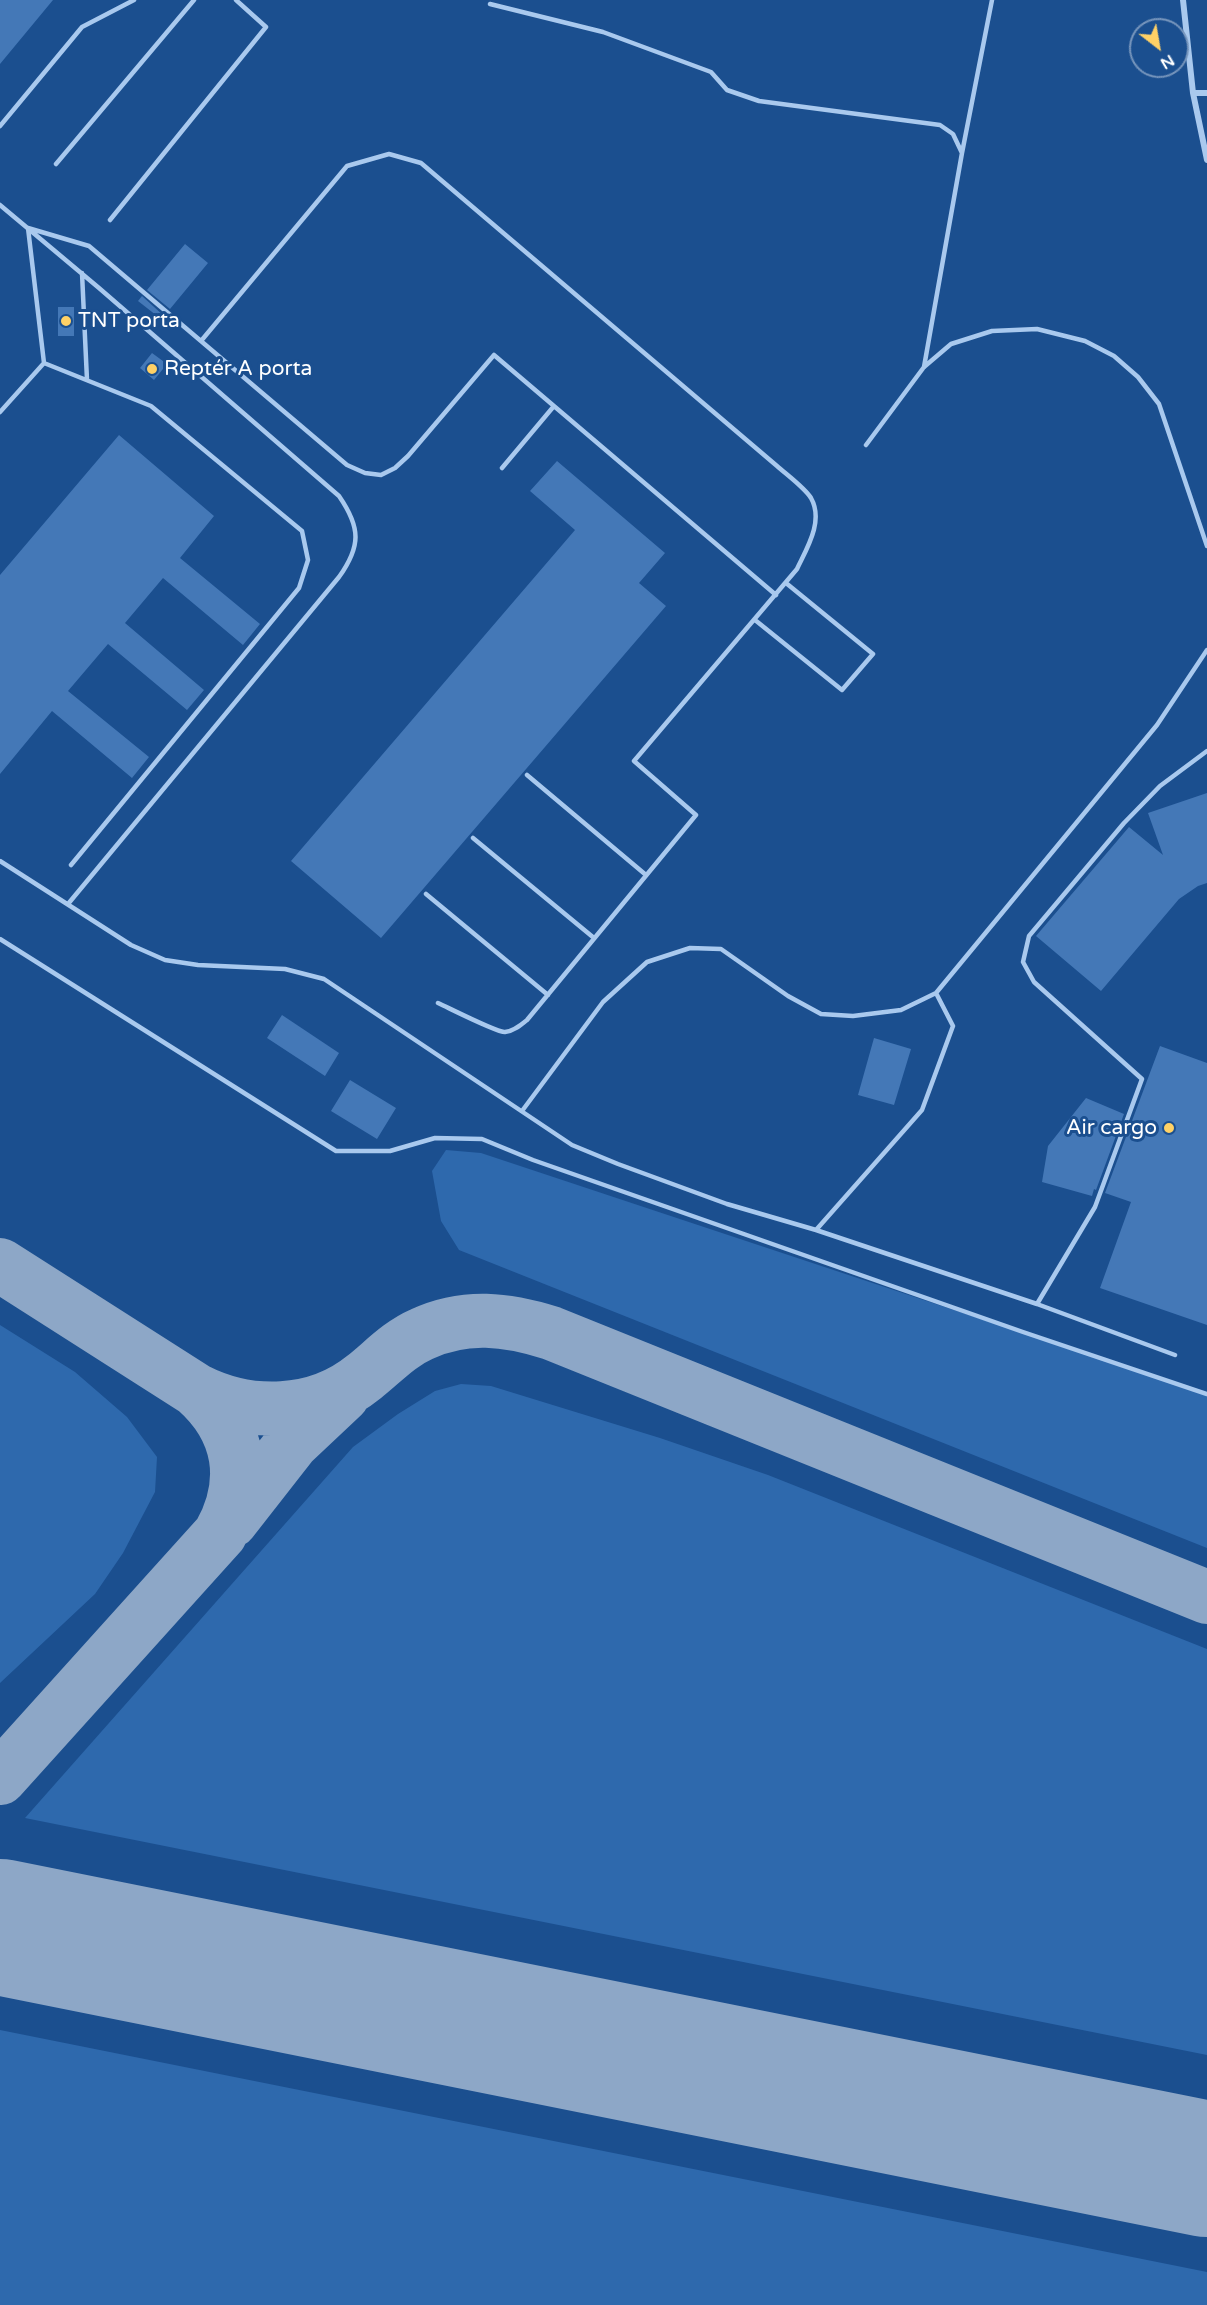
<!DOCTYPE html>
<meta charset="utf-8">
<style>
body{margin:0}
#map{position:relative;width:1207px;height:2305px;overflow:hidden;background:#1b4f8f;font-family:"Varela Round",sans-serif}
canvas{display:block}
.north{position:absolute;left:1129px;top:18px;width:60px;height:60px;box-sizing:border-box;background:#1b4f8f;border:2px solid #7695bc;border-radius:50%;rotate:149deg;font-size:16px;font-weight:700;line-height:24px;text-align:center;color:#fff}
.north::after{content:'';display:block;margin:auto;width:21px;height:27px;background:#ffd166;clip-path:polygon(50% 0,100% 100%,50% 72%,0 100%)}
</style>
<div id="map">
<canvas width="1207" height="2305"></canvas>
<div class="north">N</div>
</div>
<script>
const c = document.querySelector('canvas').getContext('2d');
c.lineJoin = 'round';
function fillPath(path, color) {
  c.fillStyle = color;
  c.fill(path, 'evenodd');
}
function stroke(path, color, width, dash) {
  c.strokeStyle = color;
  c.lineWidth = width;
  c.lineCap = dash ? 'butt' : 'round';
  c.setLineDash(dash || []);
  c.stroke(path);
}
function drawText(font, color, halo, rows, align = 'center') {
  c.font = font + ' "Varela Round",sans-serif';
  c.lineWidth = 6;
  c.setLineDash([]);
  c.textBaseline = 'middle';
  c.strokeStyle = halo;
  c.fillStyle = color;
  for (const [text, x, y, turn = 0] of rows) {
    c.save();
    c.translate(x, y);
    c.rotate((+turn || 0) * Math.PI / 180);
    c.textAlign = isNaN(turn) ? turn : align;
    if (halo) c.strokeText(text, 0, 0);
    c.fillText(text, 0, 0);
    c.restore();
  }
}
fillPath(new Path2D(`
 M 446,1150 L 481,1153 L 1207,1394 L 1207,1548 L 459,1250 L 441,1221 L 432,1171 Z
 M 0,1325 L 75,1372 L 127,1417 L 157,1457 L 155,1492 L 123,1553 L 95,1594 L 0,1683 Z
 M 461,1384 L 491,1386 L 660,1438 L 768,1475 L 1207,1649 L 1207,2055 L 25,1818 L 353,1447 L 398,1414 L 435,1391 Z
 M 0,2030 L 1207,2272 L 1207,2305 L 0,2305 Z`), '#2e69ad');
stroke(new Path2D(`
 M 0,1265 L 196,1390 C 249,1417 316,1416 364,1377 C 383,1362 399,1344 422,1334 C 465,1314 507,1319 551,1333 L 1207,1597
 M 231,1521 L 292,1443 L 343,1395
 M 0,1778 L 220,1534 C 249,1482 241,1430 196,1390`), '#8da7c7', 54);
stroke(new Path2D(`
 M 0,1927 L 1207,2169`), '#8da7c7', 136);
fillPath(new Path2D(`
 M 0,0 L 53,0 L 0,64 Z
 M 185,244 L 208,263 L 170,309 L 147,290 Z
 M 142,296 L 164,316 L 161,319 L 138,301 Z
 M 58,307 L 74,307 L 74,336 L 58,336 Z
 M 152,353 L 167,364 L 154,380 L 140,368 Z
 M 119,435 L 214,516 L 180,558 L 260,624 L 243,645 L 163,578 L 125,623 L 204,690 L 187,710 L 108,644 L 68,691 L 149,757 L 132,778 L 52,711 L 0,774 L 0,575 Z
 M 557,461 L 665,553 L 639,583 L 666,606 L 381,938 L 291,861 L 575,530 L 530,491 Z
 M 1207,793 L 1207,883 L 1198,886 L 1179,899 L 1101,991 L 1036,936 L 1129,827 L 1163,855 L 1148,813 Z
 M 282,1015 L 339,1053 L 325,1076 L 267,1038 Z
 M 874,1038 L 911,1049 L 894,1105 L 858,1095 Z
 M 1160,1046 L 1207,1063 L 1207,1325 L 1100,1288 L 1131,1202 L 1105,1193 Z
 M 350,1080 L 396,1108 L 377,1139 L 331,1111 Z
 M 1086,1098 L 1124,1114 L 1096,1190 L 1094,1189 L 1092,1196 L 1042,1182 L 1048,1146 Z`), '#4478b7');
stroke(new Path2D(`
 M 490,4 L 603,32 L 711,72 L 727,90 L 759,101 L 940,125 L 953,134 L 962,153 L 924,367
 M 0,126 L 82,27 L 134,0
 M 962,153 L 992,0
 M 56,164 L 194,0
 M 0,205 L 99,288 L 339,496 C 361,528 361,546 339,577 L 68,904
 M 110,220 L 266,27 L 236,0
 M 28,228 L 89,246 L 347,465 L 365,473 L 381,475 L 395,468 L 408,456 L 494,355 L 776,595
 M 82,273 L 87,380
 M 201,341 L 347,166 L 389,154 L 421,163 L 777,466 C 786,474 805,488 811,498 C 824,521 807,548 797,569 L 634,761 L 696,815 L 527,1020 C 521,1025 514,1031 505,1032 C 498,1033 449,1008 438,1003
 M 44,363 L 151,406 L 302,531 L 308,560 L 299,588 L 71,865
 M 0,412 L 44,363 L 28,228
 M 866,445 L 924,367 L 951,344 L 992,331 L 1037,329 L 1085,341 L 1114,356 L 1138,377 L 1159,404 L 1207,546
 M 502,468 L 554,406
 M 755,620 L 842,690 L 873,654 L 786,583
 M 527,775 L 646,875
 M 473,838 L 594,938
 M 0,861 L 131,945 L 165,960 L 198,965 L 285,969 L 324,979 L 572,1145 L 618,1164 L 727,1204 L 816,1230 L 1037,1304 L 1175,1355
 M 426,894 L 548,995
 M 0,939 L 336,1151 L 390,1151 L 435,1138 L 482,1139 L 533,1160 L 1023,1332 L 1207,1394
 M 522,1111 L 603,1002 L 647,962 L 690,948 L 721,949 L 788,996 L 821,1014 L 853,1016 L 901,1010 L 936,993 L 1157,725 L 1207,650
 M 816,1230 L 922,1110 L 953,1026 L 936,993
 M 1037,1304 L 1095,1207 L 1142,1079 L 1034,982 L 1023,962 L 1029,936 L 1124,823 L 1160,786 L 1207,751`), '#a9c9ee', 4.5);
stroke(new Path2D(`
 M 1183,0 L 1193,93 L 1207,160
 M 1193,93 L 1207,93`), '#a9c9ee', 6);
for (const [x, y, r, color] of [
 [66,321,6,"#ffd166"],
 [152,369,6,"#ffd166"],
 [1169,1128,6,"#ffd166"]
]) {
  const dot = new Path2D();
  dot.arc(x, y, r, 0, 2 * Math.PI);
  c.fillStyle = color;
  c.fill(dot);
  stroke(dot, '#1b4f8f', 2);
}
drawText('21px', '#fff', '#1b4f8f', [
 ["TNT porta",78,321],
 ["Reptér A porta",164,369],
 ["Air cargo",1157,1128,"right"]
], 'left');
</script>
